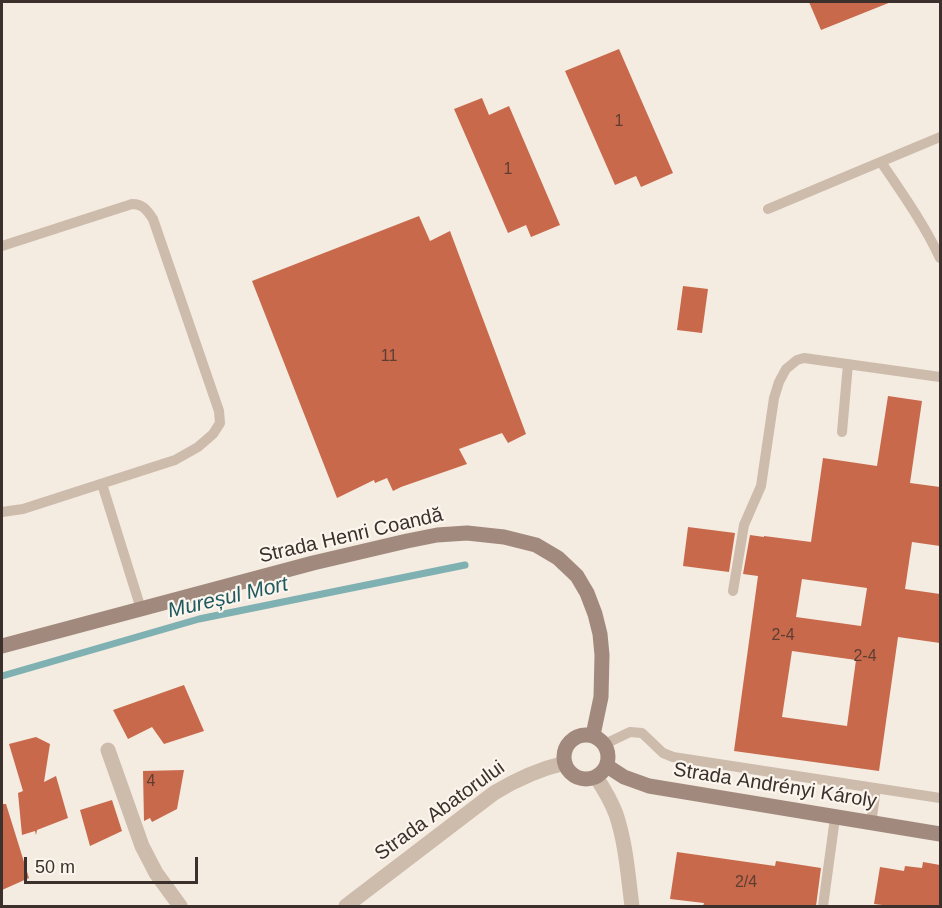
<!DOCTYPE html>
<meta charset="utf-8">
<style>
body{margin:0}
#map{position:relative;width:942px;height:908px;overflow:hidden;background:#f4ebe1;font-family:Arial,sans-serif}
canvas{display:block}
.frame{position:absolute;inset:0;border:3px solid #3b302b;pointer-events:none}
.scale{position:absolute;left:24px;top:857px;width:174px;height:27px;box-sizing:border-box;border:3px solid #3b302b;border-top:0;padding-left:8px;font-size:18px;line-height:21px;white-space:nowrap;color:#3b302b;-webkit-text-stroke:4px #fbf5ee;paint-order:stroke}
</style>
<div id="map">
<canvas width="942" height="908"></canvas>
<div class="frame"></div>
<div class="scale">50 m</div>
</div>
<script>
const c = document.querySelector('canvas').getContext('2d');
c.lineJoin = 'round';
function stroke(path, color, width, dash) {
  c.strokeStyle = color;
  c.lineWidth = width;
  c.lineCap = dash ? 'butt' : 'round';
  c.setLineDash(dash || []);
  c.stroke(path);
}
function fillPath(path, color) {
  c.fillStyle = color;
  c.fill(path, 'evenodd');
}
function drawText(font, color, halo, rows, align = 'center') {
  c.font = font + ' Arial,sans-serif';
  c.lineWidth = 4.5;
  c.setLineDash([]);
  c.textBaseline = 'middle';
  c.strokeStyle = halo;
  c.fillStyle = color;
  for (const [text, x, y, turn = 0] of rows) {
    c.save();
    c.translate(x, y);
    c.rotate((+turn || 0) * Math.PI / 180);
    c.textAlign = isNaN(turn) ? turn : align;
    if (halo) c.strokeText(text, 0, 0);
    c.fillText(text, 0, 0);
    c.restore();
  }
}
stroke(new Path2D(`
 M 2,676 L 199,619 L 465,565`), '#7fb0b2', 7);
fillPath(new Path2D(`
 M 809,2 L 891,2 L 821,30 Z
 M 619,49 L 673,173 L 641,187 L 636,176 L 615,185 L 565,71 Z
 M 482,98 L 489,115 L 509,106 L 560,225 L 531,237 L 526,225 L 508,233 L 454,109 Z
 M 419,216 L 430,241 L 450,231 L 526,434 L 508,443 L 502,433 L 459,449 L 467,464 L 401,487 L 393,491 L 387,478 L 375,483 L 374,480 L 337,498 L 252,281 Z
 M 683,286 L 708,289 L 702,333 L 677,330 Z
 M 888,396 L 922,401 L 910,483 L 940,487 L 940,546 L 912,542 L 905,589 L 940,594 L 940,643 L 898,637 L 879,771 L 734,751 L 758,576 L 743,574 L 750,535 L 764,537 L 764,536 L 811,542 L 823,458 L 877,466 ZM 802,579 L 867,588 L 861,626 L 796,617 ZM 792,651 L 856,660 L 847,726 L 782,717 Z
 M 688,527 L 735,533 L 729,572 L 683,566 Z
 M 184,685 L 204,731 L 164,744 L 152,727 L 128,739 L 113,710 Z
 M 36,737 L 50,744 L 44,782 L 56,776 L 68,818 L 37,830 L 36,835 L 35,831 L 22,835 L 18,793 L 23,791 L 9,744 Z
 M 184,770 L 177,809 L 152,822 L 150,818 L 144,821 L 143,771 Z
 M 112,800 L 122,831 L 90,846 L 80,810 Z
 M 2,804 L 6,804 L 29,878 L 2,890 Z
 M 677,852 L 775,866 L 776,861 L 821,868 L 816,906 L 703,906 L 704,903 L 670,899 Z
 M 923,862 L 940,865 L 940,906 L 891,906 L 874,904 L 880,867 L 904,871 L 905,866 L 922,868 Z`), '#c8694b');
stroke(new Path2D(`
 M 881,162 C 902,193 924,224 940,258
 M 768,209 L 940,137
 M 2,246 L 132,204 C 143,204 147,210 153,219 L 219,411 L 220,423 L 213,434 L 198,447 L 175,460 L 23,509 L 2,512
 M 842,432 L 848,364
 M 102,484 L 141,609
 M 733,591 L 744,525 L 761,486 L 774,398 L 779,382 L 786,369 L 797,360 L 804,358 L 940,377
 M 605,744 L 630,732 L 642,733 L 663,753 L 673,757 L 940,798
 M 871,824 L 876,788
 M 823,906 L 835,818`), '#cdbbac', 10);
stroke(new Path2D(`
 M 108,750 L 142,846 L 156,873 L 180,906
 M 596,777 C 604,789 611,801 616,814 C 626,844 628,876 632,906
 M 346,906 L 494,793 C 517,779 539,769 565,763`), '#cdbbac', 15);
stroke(new Path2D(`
 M 2,646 L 313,563 L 407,541 L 437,535 L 467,533 L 504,537 L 536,545 L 558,558 L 577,576 L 587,593 L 595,614 L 600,634 L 602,655 L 601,697 L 593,735
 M564 757a22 22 0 1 1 44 0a22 22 0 1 1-44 0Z
 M 607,766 L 624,777 L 649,786 L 940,834`), '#a18a7d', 15);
drawText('16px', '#5e3e33', null, [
 ["1",619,122],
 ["1",508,170],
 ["11",389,357],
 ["2-4",783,636],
 ["2-4",865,657],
 ["4",151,782],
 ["2/4",746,883]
]);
drawText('20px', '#3b302b', '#fbf5ee', [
 ["Strada Henri Coandă",351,536,-13],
 ["Strada Andrényi Károly",775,786,9],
 ["Strada Abatorului",440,811,-36]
]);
drawText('italic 21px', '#1f5a5e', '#fbf5ee', [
 ["Mureșul Mort",228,598,-13]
]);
</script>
